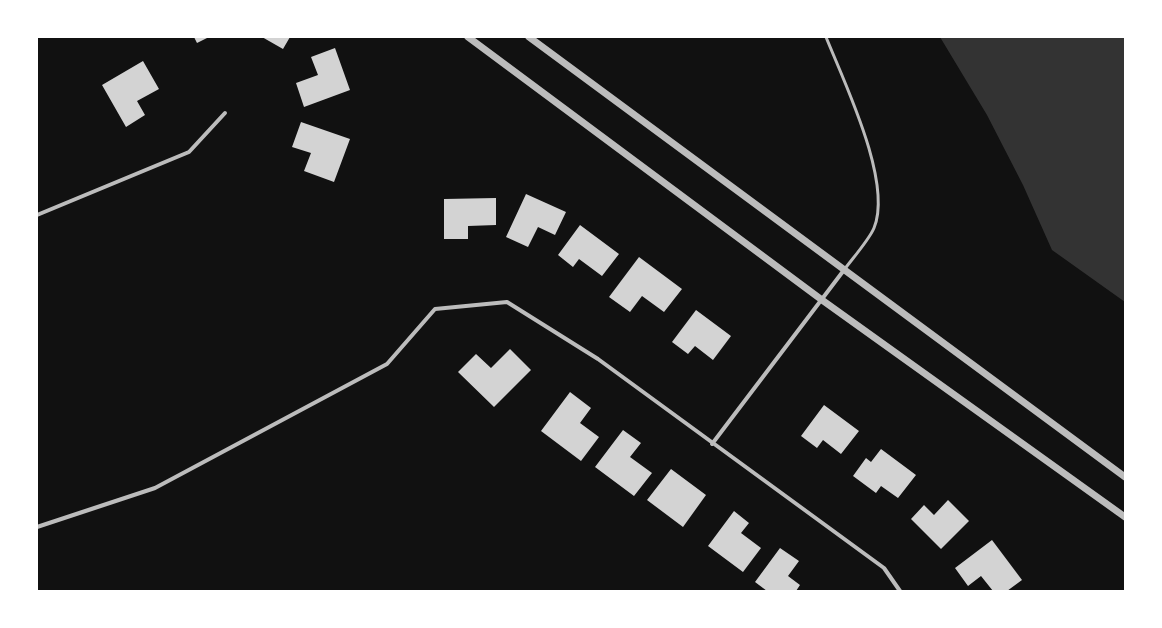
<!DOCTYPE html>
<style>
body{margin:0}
#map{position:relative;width:1162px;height:628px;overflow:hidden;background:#111;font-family:Poppins,sans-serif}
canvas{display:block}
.frame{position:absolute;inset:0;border:38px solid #fff;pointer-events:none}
</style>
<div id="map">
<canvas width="1162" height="628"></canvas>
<div class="frame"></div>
</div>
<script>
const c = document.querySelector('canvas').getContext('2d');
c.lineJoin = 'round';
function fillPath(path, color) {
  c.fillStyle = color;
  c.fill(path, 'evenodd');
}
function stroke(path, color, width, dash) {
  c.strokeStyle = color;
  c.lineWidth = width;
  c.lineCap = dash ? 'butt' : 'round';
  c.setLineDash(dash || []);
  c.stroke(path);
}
fillPath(new Path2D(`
 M 940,37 L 1125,37 L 1125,302 L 1052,250 L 1023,185 L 987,115 Z`), '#333');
fillPath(new Path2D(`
 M 194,37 L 209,37 L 197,43 Z
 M 262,37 L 290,37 L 283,49 Z
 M 335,48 L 350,90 L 304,107 L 296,83 L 318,75 L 311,57 Z
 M 143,61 L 159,89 L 137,101 L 145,115 L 126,127 L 102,85 Z
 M 301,122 L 350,139 L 334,182 L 304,171 L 311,153 L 292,147 Z
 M 526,194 L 566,212 L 555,235 L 538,227 L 528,247 L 506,237 Z
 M 496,198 L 496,225 L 468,226 L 468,239 L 444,239 L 444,199 Z
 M 580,225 L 619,254 L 602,276 L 579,259 L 573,267 L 558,255 Z
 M 639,257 L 682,289 L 664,312 L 642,296 L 630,312 L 609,297 Z
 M 696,310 L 731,336 L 713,360 L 695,346 L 688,354 L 672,342 Z
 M 510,349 L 531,370 L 494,407 L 458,372 L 476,354 L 491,368 Z
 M 570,392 L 591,408 L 580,423 L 599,437 L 581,461 L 541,431 Z
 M 824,405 L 859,431 L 841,454 L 823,440 L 817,448 L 801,436 Z
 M 623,430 L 641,443 L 630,457 L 652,473 L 634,496 L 595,467 Z
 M 881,449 L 916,475 L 898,498 L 881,486 L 876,493 L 853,476 L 866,458 L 871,462 Z
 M 671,469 L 706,495 L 683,527 L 647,500 Z
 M 948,500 L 969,521 L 941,549 L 911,519 L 924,505 L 934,515 Z
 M 734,511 L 749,523 L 741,533 L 761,548 L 743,572 L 708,546 Z
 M 992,540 L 1022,580 L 1007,591 L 993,591 L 981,576 L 968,586 L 955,568 Z
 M 780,548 L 799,561 L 788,576 L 800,585 L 796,591 L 767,591 L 755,582 Z`), '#d3d3d3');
stroke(new Path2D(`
 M 826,37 C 844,82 893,182 874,228 C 869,240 852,259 844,270`), '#bcbcbc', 3);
stroke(new Path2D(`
 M 37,215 L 189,152 L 225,113
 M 712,444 L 844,270
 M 37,527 L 155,488 L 387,364 L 435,309 L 507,302 L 598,359 L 884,568 L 900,591`), '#bcbcbc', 4);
stroke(new Path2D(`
 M 468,37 L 822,300 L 1125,517
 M 529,37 L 1125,477`), '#bcbcbc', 7);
</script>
